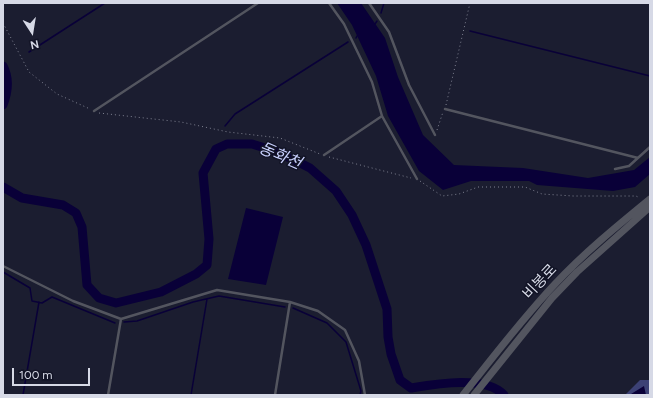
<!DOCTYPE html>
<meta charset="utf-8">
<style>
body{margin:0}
#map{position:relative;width:653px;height:398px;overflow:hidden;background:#1b1d30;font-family:Figtree,sans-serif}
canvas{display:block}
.frame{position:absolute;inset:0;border:4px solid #d6d9e6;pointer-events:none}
.north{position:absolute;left:12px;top:12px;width:40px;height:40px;-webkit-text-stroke:3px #121426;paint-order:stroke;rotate:168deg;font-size:11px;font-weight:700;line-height:16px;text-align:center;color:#d6d9e6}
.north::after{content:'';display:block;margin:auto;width:14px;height:18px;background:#d6d9e6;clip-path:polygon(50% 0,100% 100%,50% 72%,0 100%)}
.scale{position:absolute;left:12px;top:368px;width:78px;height:18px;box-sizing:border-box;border:2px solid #d6d9e6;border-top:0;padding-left:5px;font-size:12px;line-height:14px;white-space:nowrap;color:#d6d9e6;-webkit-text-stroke:3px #121426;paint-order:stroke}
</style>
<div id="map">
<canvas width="653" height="398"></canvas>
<div class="frame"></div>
<div class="north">N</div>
<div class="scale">100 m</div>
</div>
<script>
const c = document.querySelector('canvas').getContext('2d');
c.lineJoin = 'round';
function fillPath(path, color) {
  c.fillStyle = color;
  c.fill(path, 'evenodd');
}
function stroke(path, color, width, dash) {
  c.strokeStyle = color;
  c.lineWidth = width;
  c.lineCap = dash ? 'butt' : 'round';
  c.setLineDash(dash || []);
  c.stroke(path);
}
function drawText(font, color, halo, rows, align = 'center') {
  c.font = font + ' Figtree,"Noto Sans KR",sans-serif';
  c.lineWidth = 3;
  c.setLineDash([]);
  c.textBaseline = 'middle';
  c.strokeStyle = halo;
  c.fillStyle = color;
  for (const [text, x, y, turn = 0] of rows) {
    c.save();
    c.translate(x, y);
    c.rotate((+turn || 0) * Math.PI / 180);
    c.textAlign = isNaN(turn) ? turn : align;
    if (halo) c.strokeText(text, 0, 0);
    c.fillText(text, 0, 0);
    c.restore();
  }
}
fillPath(new Path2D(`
 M 640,380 L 650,380 L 650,395 L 625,395 Z`), '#3c4175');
fillPath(new Path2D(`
 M 337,3 L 361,3 L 385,38 L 398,77 L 423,135 L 454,165 L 523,168 L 588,178 L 634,170 L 650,157 L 650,174 L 635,187 L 613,191 L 537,185 L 529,181 L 471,181 L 443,190 L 419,171 L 388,116 L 376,76 L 352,25 Z
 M 246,208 L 283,217 L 266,285 L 228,279 Z
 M 644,386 L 646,395 L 630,395 L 631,394 Z`), '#090038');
stroke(new Path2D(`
 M 381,13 L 384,3
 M 375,24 L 377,21
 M 470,31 L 650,76
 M 356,38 L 357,36
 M 29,52 L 105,3
 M 225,126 L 235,114 L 348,42
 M 3,272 L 30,288 L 32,301 L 42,303 L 52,297 L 115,323
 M 293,308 L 327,323 L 346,342 L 361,391 L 360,395
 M 124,322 L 137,321 L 193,302 L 219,296 L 285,307
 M 23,395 L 39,302
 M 191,395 L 207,299`), '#090038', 1.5);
stroke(new Path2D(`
 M 3,66 C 10,79 8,92 3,105
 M 3,187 L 22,198 L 63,205 L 76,213 L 82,227 L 87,285 L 99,298 L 116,303 L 161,292 L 196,274 L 207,265 L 209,239 L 203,173 L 216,149 L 227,144 L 252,144 L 278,152 L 310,168 L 336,191 L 352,215 L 366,245 L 387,309 L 388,337 L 391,354 L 400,380 L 411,388 C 435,384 486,375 504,395`), '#090038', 9);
stroke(new Path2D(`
 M 3,23 L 29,72 L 57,94 L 90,109
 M 446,105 L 470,3
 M 99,113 L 181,122 L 228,132 L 280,138 L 320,154
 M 437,130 L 443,112
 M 329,157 L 411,178
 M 420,181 L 442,196 L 459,194 L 478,187 L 525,187 L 542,194 L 573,196 L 636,196 L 640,198`), '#808392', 1, [1, 3]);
stroke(new Path2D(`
 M 329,3 L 344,24 L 372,82 L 382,116 L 417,179
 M 369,3 L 389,32 L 409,85 L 435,135
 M 445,109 L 638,158
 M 94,111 L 258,3
 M 324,155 L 382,116
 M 615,169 L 629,166 L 650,147
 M 3,266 L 73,301 L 121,319 L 217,290 L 290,302 L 318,311 L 345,330 L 359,361 L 365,395
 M 108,395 L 121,319
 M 275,395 L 290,302`), '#53555f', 2.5);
stroke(new Path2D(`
 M 463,395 C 493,357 522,319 555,284 C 584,253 617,226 650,199
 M 474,395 L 552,298 L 577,272 L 650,207`), '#53555f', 7);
drawText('15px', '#d6d9e6', '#121426', [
 ["비봉로",540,282,-47]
]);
drawText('italic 16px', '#c8d0fd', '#121426', [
 ["동화천",280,156,23]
]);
</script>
